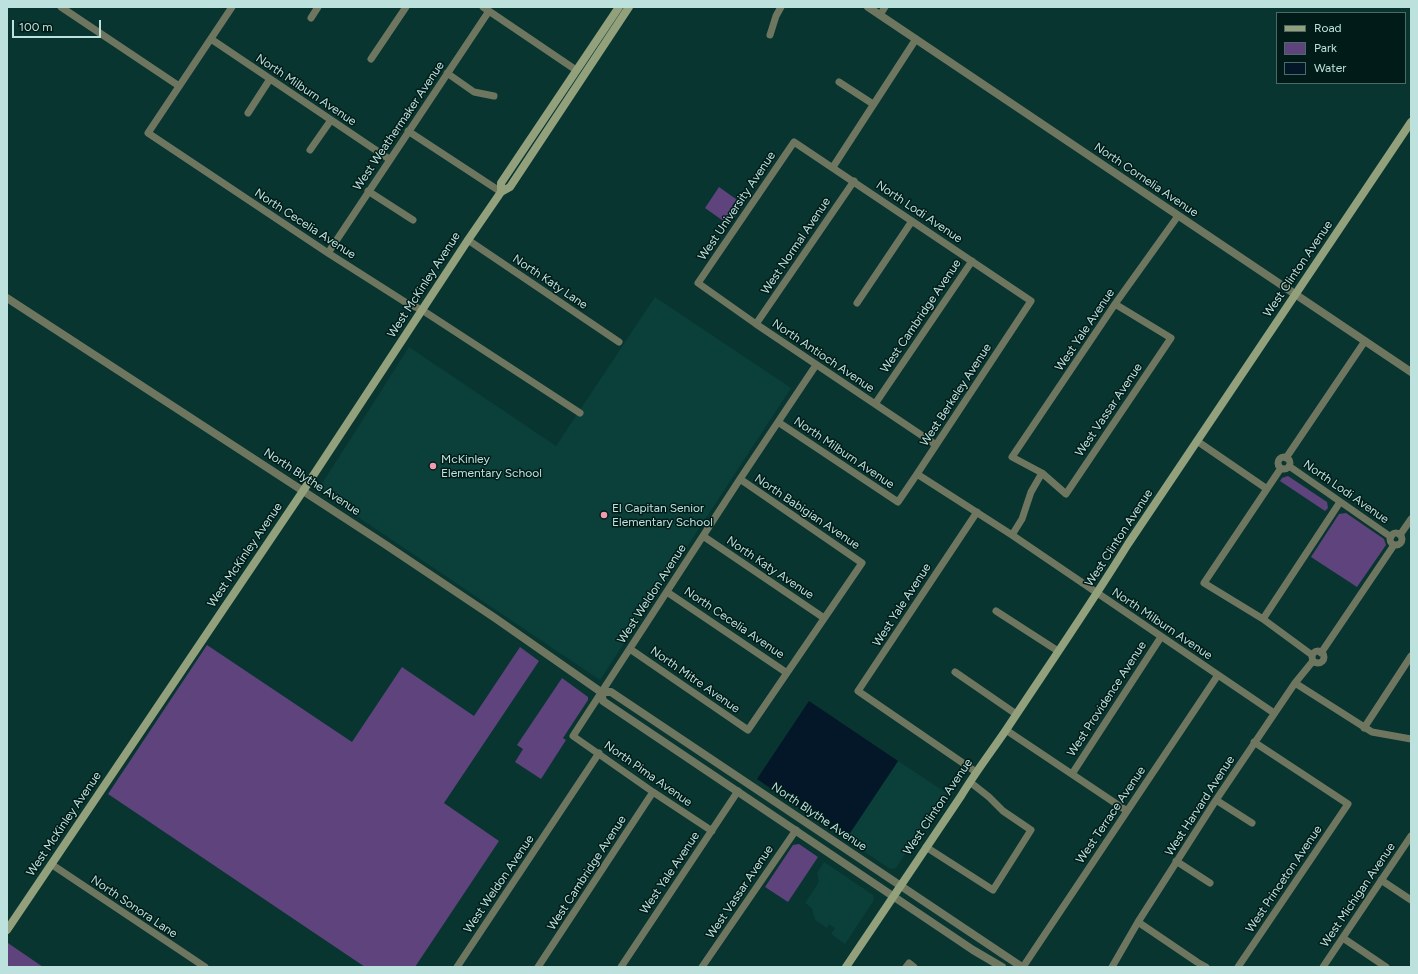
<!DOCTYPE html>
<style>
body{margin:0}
#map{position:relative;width:1418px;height:974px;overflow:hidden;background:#083530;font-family:Figtree,sans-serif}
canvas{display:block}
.frame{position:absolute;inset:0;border:8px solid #bde2dd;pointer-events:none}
.legend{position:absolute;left:1276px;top:12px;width:130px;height:72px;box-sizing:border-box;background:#001b18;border:1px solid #4c6b67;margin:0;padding:5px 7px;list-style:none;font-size:12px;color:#bde2dd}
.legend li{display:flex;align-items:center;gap:8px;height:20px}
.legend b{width:20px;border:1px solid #4c6b67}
.scale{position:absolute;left:12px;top:20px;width:89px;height:18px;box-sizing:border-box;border:2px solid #bde2dd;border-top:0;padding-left:5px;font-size:12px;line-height:14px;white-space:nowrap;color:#bde2dd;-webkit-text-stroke:3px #001b18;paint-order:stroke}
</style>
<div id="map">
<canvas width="1418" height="974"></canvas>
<div class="frame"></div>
<ul class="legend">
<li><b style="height:5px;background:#92a07b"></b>Road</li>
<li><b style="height:11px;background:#5e437c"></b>Park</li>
<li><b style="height:11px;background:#031728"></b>Water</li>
</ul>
<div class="scale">100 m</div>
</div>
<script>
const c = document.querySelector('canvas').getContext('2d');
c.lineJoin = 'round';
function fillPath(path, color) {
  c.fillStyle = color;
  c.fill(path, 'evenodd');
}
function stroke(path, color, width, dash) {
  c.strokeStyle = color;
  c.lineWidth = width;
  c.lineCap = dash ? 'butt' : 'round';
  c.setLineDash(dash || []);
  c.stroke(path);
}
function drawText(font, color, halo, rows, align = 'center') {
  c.font = font + ' Figtree,sans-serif';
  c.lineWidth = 3;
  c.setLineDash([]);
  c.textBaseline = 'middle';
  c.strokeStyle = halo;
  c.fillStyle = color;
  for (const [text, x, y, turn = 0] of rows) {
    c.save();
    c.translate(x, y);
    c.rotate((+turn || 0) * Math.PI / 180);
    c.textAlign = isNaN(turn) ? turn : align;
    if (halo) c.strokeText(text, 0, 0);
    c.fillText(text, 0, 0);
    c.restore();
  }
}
fillPath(new Path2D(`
 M 655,297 L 791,388 L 600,680 L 318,490 L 409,347 L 556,446 Z
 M 898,761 L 948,794 L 931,815 L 896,868 L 890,869 L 846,839 Z
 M 824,862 L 873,895 L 874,900 L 845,944 L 831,934 L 835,928 L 829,924 L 827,928 L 815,920 L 812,908 L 805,903 L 819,882 L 817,873 Z`), '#0b403a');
fillPath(new Path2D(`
 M 719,187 L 743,204 L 729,225 L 705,208 Z
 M 1288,476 L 1327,502 L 1328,508 L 1325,511 L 1280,481 L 1282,478 Z
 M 1346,513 L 1384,539 L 1386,545 L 1357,587 L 1311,557 L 1339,514 Z
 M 207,645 L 352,742 L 402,667 L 474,716 L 520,647 L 539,661 L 444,803 L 499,841 L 415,967 L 365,967 L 108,794 Z
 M 562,678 L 588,697 L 588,700 L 563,738 L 566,740 L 541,779 L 515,762 L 523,749 L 517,745 Z
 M 799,844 L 818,857 L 788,902 L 765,887 L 793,845 Z
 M 8,943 L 43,967 L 7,967 Z`), '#5e437c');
fillPath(new Path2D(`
 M 809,701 L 898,761 L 846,839 L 757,779 Z`), '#031728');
stroke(new Path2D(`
 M 61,7 L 179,86
 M 232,7 L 148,133 L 328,253 L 405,302 L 422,310 L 580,413
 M 483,7 L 576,70
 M 880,15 L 885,7
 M 311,18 L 318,7
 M 770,35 L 776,16 L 781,7
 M 211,39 L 389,159
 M 371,59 L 406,7
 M 447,73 L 474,92 L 494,96
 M 839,82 L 873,104
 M 248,113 L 270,79
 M 408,131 L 501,192
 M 310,150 L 331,120
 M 833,167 L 916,39
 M 368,191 L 413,220
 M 468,240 L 619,342
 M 328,253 L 489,11
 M 857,303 L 912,221
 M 1115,304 L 1171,338 L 1066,494 L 1042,473 L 1012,457 L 1115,304 L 1178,216
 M 756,324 L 854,181
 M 875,404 L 972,261
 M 778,422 L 898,502 L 917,474 L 1031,301 L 794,142 L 698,283 L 756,324 L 936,445
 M 1197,441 L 1267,489
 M1278 463a6 6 0 1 1 12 0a6 6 0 1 1-12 0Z
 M 1286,458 L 1365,341
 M 1289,466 L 1391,537
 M 1281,468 L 1204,583 L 1263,619 L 1312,655
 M 917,474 L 1012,535 L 1274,713
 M1390 539a6 6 0 1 1 12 0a6 6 0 1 1-12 0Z
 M 1012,535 L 1022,519 L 1031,492 L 1042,473
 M 1400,535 L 1411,519
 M 703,536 L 824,618
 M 667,592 L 787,673
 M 996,611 L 1058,651
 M 1263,619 L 1340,502
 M 630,649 L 748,730 L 862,563 L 740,479
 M1312 657a6 6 0 1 1 12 0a6 6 0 1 1-12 0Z
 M 1321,653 L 1394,545
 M 955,672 L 1016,714
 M 1295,683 L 1372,732 L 1411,739
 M 1364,728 L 1411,656
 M 1006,730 L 1127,811
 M 976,772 L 858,691 L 977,512
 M 1072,774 L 1161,637
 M 1216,800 L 1252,823
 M 712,831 L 653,792 L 573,736 L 740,479 L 816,365
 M 926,847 L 993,890 L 1031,830 L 1003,811 L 989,797 L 970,782
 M 1176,861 L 1210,883
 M 51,864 L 205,967
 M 1381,880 L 1411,900
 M 1138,922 L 1197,962 L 1206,967
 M 1343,938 L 1386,967
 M 457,967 L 599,753
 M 538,967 L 653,792
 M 621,967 L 738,791
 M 702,967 L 796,830
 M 906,967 L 909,963 L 914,967
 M 1023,967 L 1218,675
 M 1112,967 L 1138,922 L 1216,800 L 1295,683 L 1313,661
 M 1238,967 L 1348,804 L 1254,742
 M 1323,967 L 1411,836`), '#6e7660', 7);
stroke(new Path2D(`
 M 868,7 L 1411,372
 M 7,298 L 386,545 L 495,618 L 601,692 L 611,692 L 1022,967
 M 601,692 L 603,701 L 973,950 L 1002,967`), '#6e7660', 8);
stroke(new Path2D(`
 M 501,192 L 501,183 L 619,7
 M 7,930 L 303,491 L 468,240 L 501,192 L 510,187 L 629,7
 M 846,967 L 961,796 C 975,773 991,752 1006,730 C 1047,668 1089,607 1128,544 L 1411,122`), '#92a07b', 8);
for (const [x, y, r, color] of [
 [433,466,4,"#f29aae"],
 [604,515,4,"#f29aae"]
]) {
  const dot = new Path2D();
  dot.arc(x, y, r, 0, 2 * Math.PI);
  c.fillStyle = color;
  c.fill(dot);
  stroke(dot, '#001b18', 1.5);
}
drawText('12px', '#bde2dd', '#001b18', [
 ["North Milburn Avenue",306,90,34],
 ["West Weathermaker Avenue",399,126,-56],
 ["North Cornelia Avenue",1146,180,34],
 ["West University Avenue",737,206,-56],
 ["North Lodi Avenue",919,212,34],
 ["North Cecelia Avenue",305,224,33],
 ["West Normal Avenue",796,246,-56],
 ["West Clinton Avenue",1298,269,-56],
 ["North Katy Lane",550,282,34],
 ["West McKinley Avenue",424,285,-57],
 ["West Cambridge Avenue",921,316,-56],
 ["West Yale Avenue",1085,330,-56],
 ["North Antioch Avenue",823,356,34],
 ["West Berkeley Avenue",956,395,-57],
 ["West Vassar Avenue",1109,410,-56],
 ["North Milburn Avenue",844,453,34],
 ["North Blythe Avenue",312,482,33],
 ["North Lodi Avenue",1346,492,35],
 ["North Babigian Avenue",807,512,34],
 ["West Clinton Avenue",1119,538,-57],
 ["West McKinley Avenue",245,555,-56],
 ["North Katy Avenue",770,568,34],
 ["West Weldon Avenue",652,594,-57],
 ["West Yale Avenue",902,605,-57],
 ["North Cecelia Avenue",734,623,34],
 ["North Milburn Avenue",1162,624,34],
 ["North Mitre Avenue",695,680,35],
 ["West Providence Avenue",1107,699,-57],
 ["North Pima Avenue",648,774,35],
 ["West Harvard Avenue",1200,806,-57],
 ["West Clinton Avenue",938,807,-56],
 ["West Terrace Avenue",1111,815,-56],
 ["North Blythe Avenue",819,817,34],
 ["West McKinley Avenue",64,824,-56],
 ["West Cambridge Avenue",587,873,-57],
 ["West Yale Avenue",670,873,-56],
 ["West Princeton Avenue",1284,879,-56],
 ["West Weldon Avenue",499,884,-56],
 ["West Vassar Avenue",740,892,-56],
 ["West Michigan Avenue",1358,895,-56],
 ["North Sonora Lane",134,907,34]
]);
drawText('12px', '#bde2dd', '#001b18', [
 ["McKinley",441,459],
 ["Elementary School",441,473],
 ["El Capitan Senior",612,508],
 ["Elementary School",612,522]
], 'left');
</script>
